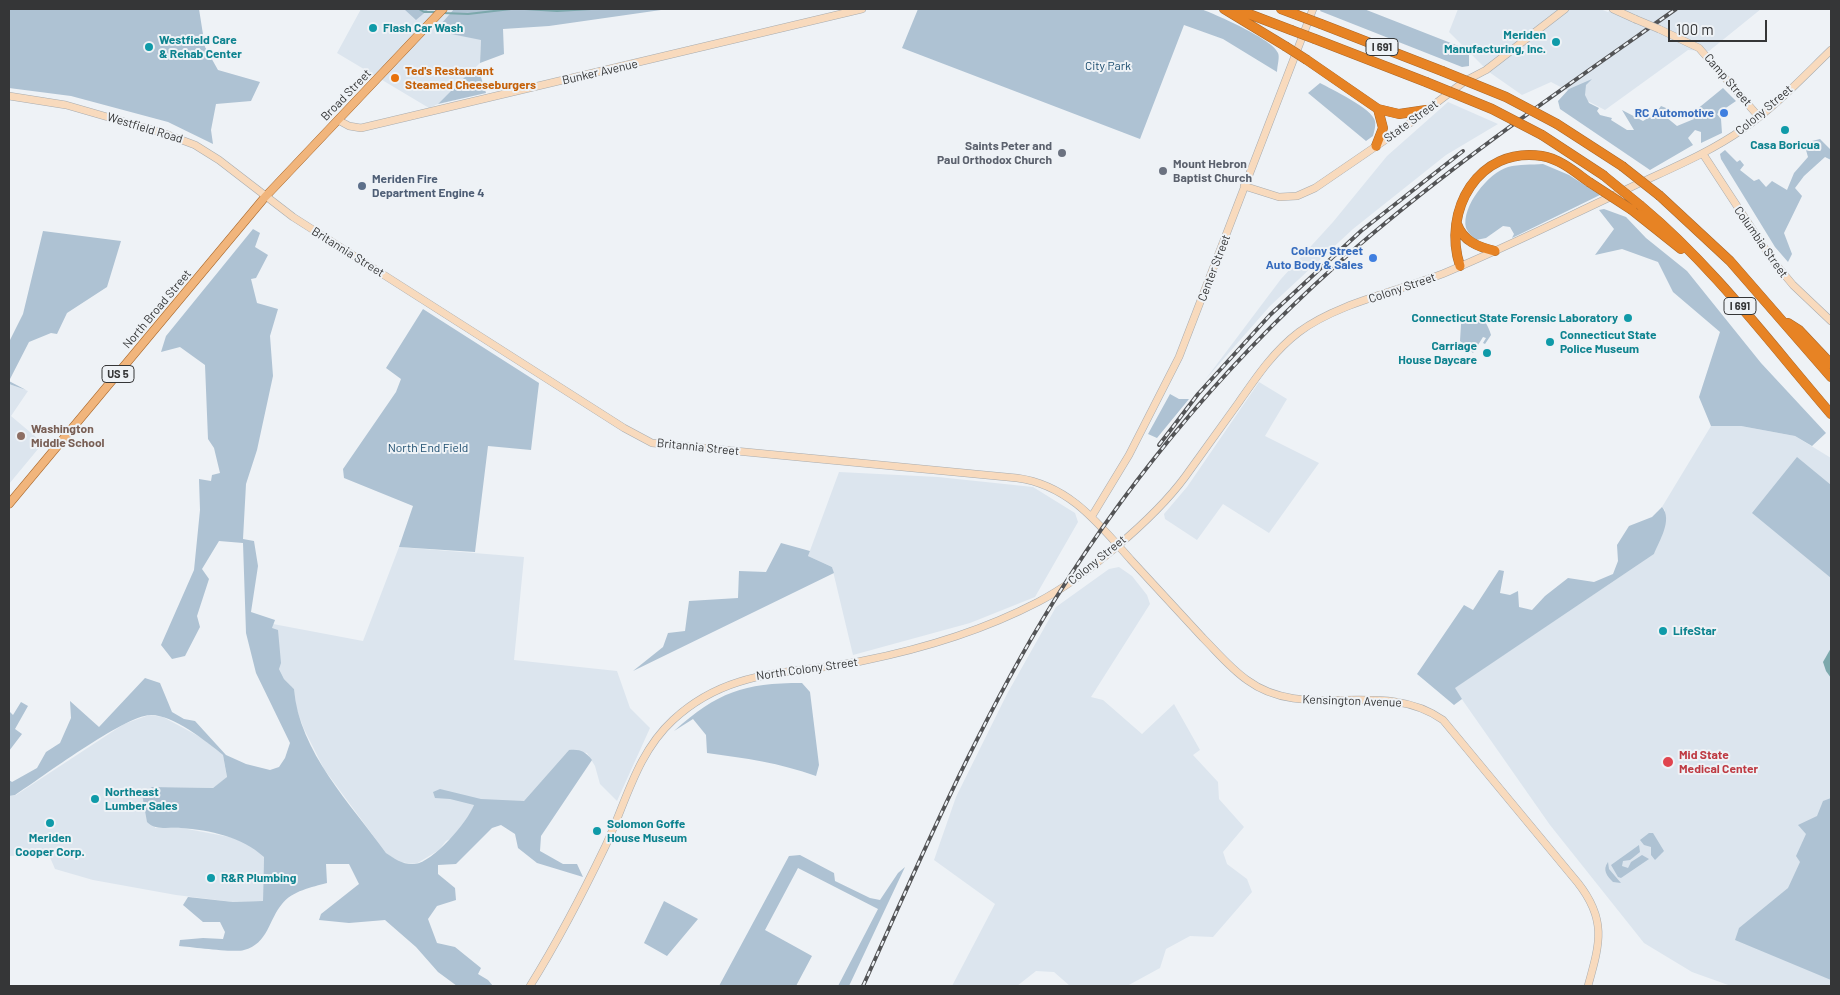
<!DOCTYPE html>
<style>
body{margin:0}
#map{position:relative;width:1840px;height:995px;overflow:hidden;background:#eef2f6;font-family:Barlow,sans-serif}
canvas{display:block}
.frame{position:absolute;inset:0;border:10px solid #353637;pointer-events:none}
.scale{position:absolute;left:1668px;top:20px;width:99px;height:22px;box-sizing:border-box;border:2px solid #353637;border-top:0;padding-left:6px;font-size:15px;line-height:18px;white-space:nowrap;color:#353637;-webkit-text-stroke:4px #eef2f6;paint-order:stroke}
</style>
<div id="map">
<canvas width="1840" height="995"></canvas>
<div class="frame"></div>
<div class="scale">100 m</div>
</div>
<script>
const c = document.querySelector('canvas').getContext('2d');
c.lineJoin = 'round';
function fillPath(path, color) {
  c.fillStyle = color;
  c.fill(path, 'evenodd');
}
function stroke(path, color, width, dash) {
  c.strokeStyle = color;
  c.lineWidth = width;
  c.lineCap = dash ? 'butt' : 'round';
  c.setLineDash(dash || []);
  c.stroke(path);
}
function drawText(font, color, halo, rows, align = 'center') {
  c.font = font + ' Barlow,sans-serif';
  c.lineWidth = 4;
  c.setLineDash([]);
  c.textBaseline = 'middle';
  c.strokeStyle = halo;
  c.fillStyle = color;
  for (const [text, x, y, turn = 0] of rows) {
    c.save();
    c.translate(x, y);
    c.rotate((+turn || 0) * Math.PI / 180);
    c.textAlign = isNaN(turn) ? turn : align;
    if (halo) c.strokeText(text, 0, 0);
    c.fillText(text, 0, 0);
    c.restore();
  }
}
fillPath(new Path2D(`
 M 361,9 L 454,9 L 441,24 L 451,34 L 481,39 L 480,63 L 438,104 L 429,108 L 337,53 Z
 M 1458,9 L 1600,9 L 1608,12 L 1611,9 L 1761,9 L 1709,51 L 1688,50 L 1605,110 L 1551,82 L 1522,95 L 1489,72 L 1449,32 Z
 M 1448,102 L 1498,124 L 1446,155 L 1353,229 L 1270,306 L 1205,380 L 1281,279 L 1333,222 L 1387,156 Z
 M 1259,382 L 1287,399 L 1265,436 L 1319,463 L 1269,533 L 1223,504 L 1197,540 L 1165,519 L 1164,514 L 1187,487 Z
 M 9,384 L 28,391 L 11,416 L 43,443 L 9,484 Z
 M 1711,426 L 1741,426 L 1795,436 L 1831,458 L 1831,986 L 1731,986 L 1692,972 L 1644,943 L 1550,825 L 1454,688 L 1654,554 L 1665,510 L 1662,507 Z
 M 839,472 L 938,477 L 1033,487 L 1075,513 L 1078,522 L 1035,597 L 970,623 L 853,655 L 832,567 L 808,556 Z
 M 399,547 L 524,557 L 514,660 L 617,671 L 630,708 L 650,728 L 617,801 L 600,784 L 595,766 L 587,753 L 569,750 L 524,801 L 474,805 L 469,817 L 454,837 L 446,841 L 439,850 L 416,864 L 399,862 L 386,853 L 324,769 L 304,729 L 295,705 L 294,689 L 284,679 L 279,669 L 272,628 L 273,624 L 363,641 Z
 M 1119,567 L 1132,576 L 1147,595 L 1150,604 L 1091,697 L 1103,700 L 1142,734 L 1174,704 L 1200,750 L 1193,755 L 1218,782 L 1219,799 L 1244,827 L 1223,852 L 1227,864 L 1247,879 L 1252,892 L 1213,937 L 1190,936 L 1166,949 L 1160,968 L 1127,986 L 1070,986 L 1054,972 L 1036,971 L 1017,986 L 952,986 L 995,904 L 934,860 L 956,797 L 1007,694 L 1056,607 L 1109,569 Z
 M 149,715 L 163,717 L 202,738 L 223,755 L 227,778 L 213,788 L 152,787 L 155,828 L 182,828 L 235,838 L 250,845 L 264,856 L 263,901 L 233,902 L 176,895 L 93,880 L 55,869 L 49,855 L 9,856 L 9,796 L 16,795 L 124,724 Z`), '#dce5ee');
fillPath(new Path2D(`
 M 9,9 L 199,9 L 205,47 L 218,70 L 260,82 L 251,101 L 216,104 L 211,130 L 213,144 L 168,122 L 71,96 L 9,88 Z
 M 404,9 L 429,9 L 416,20 Z
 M 454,9 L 668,9 L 549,26 L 503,29 L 504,54 L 480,63 L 481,40 L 451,34 L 441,24 Z
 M 918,9 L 1201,9 C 1215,14 1274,40 1278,53 C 1280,57 1277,66 1277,72 L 1223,39 L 1184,25 L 1140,139 L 902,48 Z
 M 1321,9 L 1364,9 L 1461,47 L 1469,55 L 1469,66 L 1462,67 L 1320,11 Z
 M 472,70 L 481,77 L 486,93 L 438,104 Z
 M 1592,79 L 1586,85 L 1585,95 L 1589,103 L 1599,108 L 1597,111 L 1600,115 L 1612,118 L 1611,120 L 1627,130 L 1634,130 L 1622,110 L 1643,121 L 1656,113 L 1661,106 L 1671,110 L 1666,117 L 1677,126 L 1694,119 L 1690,115 L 1723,88 L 1736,101 L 1717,114 L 1721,119 L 1722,133 L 1701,143 L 1701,132 L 1695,130 L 1688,138 L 1693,145 L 1650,170 L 1560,109 L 1558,101 L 1569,89 Z
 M 1320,83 C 1331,89 1373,109 1375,121 C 1376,126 1374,132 1373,136 L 1366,141 L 1308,93 Z
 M 1820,139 L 1831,150 L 1831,160 L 1825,157 L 1804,176 L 1795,188 L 1802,196 L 1784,233 L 1792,254 L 1788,262 L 1775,247 L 1721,159 L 1720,154 L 1725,150 L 1737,162 L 1740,160 L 1744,165 L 1740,170 L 1754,181 L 1759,179 L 1766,187 L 1772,181 L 1787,190 L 1794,173 L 1808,157 L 1804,143 Z
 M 1543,164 L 1569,175 L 1600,195 L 1512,238 L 1514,234 L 1510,227 L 1503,226 L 1486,238 L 1476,240 C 1472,236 1468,233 1466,228 C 1461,207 1488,173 1508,167 C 1519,164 1532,165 1543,164 Z
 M 1604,209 L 1626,217 L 1646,238 L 1687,271 L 1761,363 L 1826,433 L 1812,446 L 1795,436 L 1741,426 L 1711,426 L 1699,397 L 1720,332 L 1673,292 L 1658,262 L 1622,249 L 1595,255 L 1614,229 L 1599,210 Z
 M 253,229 L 260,233 L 255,247 L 268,255 L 256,278 L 251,279 L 257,303 L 278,309 L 270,336 L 273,376 L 257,450 L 246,484 L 243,539 L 254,541 L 258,566 L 251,612 L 275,620 L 272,628 L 278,630 L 281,663 L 279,669 L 284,679 L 294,689 C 299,752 351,804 386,853 C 395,859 403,865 415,864 C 433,862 467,823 474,805 L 450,799 L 435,798 L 433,792 L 440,789 L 481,799 L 524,801 L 569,750 C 580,749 585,751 592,760 L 541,836 L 540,851 L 563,864 L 577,864 L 583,877 L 537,863 L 518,848 L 515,834 L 501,825 L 492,828 L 456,864 L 438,865 L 438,874 L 455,888 L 456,900 L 437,906 L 428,919 L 437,943 L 455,947 L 481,968 L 478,974 L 488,980 L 493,986 L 457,986 L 438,972 L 416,947 L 385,920 L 349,923 L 319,920 L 321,914 L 359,884 L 349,864 L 326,864 L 327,883 C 312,887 292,891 282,904 C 269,919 268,944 244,950 C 234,953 192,947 179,946 L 180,940 L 203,938 L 223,939 L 225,932 L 220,922 L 203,922 L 183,905 L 188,897 L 233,902 L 263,901 L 264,857 C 242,837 210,830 181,828 C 169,827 156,831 147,822 L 142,794 L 152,787 L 213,788 L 227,777 L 223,755 C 206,741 172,714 150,715 C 124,716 41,778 15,795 L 9,796 L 9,780 L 12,782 L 37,768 L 46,752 L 60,743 L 71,718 L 70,701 L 99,727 L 145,678 L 160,683 L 172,712 L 184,719 L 195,721 L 226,755 L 246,764 L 270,770 L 279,767 L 285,758 L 290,743 L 256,673 L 246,633 L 243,543 L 219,541 L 202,569 L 209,579 L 197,616 L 200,627 L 185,656 L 172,659 L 161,645 L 194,570 L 200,510 L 199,479 L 211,481 L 212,475 L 220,473 L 214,448 L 208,439 L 205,365 L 180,347 L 161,352 L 166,336 Z
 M 43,231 L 121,241 L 107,287 L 67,313 L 57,334 L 51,333 L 29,342 L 9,381 L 26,390 L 9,384 L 9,342 L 23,314 Z
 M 423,309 L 539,383 L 531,450 L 488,446 L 475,552 L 399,547 L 413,506 L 344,478 L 343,469 L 396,392 L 401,379 L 386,368 Z
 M 1473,313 C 1484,317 1488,325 1491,335 L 1485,344 L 1483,343 L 1486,338 L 1483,337 L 1473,353 L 1460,341 L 1461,324 Z
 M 1170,394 L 1179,399 L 1189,399 L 1157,438 L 1148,434 Z
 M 1797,457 L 1831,485 L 1831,578 L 1752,513 Z
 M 1662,507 C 1673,520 1659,541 1654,554 L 1455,688 L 1462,699 L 1454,705 L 1417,674 L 1464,605 L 1473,610 L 1499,570 L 1504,571 L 1500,593 L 1510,595 L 1518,591 L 1519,607 L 1532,610 L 1545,596 L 1568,578 L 1594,582 L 1613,574 L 1618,561 L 1617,545 L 1629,526 L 1652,517 Z
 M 781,543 L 810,551 L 808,556 L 832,567 L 834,573 L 633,671 L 663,647 L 668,633 L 685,631 L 689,601 L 738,598 L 739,571 L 766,572 Z
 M 802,683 L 810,692 L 819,765 L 816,776 C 780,763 745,758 707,753 L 706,735 L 693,719 L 674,731 C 718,692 743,683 802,683 Z
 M 21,702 L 28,706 L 15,729 L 22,734 L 9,751 L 9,711 L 13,715 Z
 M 1831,798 L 1831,980 L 1735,940 L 1739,928 L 1788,888 L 1800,862 L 1796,856 L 1806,834 L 1798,825 L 1817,816 L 1823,801 Z
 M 1649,833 L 1653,833 L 1664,851 L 1655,860 L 1651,855 L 1651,847 L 1644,845 L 1640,840 Z
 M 1639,845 L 1640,852 L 1630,860 L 1623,861 L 1622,866 L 1628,868 L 1631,862 L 1642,855 L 1649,859 L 1621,878 L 1618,877 L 1611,865 Z
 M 800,855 L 834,873 L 835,881 L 870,898 L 880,900 L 898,873 L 905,867 L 849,986 L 838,986 L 878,909 L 798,868 L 765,930 L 812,956 L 796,986 L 719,986 L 789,856 Z
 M 1608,862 L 1609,869 L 1621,883 L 1613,882 C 1607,876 1602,870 1608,862 Z
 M 664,901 L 698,919 L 667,956 L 644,943 Z`), '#aec2d3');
fillPath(new Path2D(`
 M 1831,648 L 1831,678 L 1826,671 L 1823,662 Z`), '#7ca8ac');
stroke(new Path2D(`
 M 419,9 L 424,12 L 436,12
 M 525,9 L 557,11 L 591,9
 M 443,13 L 468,14 L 511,9`), '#7ca8ac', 2);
const secondary = new Path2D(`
 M 1613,9 L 1635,19
 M 1659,29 L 1699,48 L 1759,117
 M 9,96 L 66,105 L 163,133 L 195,145 L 219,160 L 293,217 L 624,428 L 652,443 L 1017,478 C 1069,485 1098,523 1131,560 C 1155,586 1179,612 1203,638 C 1217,652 1230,668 1247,680 C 1305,723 1382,677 1443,720 L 1578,883 C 1607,920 1600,943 1588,986
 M 338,120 L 349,126 L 361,128 L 862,9
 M 1703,154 L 1773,261 L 1793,285 L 1831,321
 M 1244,186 L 1279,197 L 1297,196 L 1315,188 L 1410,123 L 1465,81 L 1486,70 L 1565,9
 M 1092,516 L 1129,455 L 1179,357 L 1313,9
 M 530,986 C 558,941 583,893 606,845 C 626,802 637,753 673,720 C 730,667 792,675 862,661 C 922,649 984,630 1038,602 C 1084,578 1154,519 1185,477 C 1203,452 1221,427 1239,402 C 1257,376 1274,351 1299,332 C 1339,302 1401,291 1447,272 C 1507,247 1565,218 1623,191 C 1664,171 1706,155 1743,129 C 1775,107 1803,77 1831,50`);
const primary = new Path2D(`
 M 9,504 L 265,197 L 443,9`);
const highway = new Path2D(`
 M 1224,9 L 1285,46
 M 1236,9 L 1291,30
 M 1281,9 L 1297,15
 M 1321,24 L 1442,71
 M 1315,39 L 1426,82
 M 1307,60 L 1378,109 L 1399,114 L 1426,110
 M 1557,124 L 1622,166
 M 1542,135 L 1603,175
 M 1376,146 L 1383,128 L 1378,109
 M 1660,196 L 1730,261 L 1831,377
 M 1641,206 C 1713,266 1770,343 1831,414
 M 1632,210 L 1681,249
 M 1457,224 C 1463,241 1478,247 1495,251
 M 1460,266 C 1442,211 1478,146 1542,156 C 1560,159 1575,172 1589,182
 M 1788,323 L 1799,330 L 1831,364`);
stroke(secondary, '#a8acaf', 8);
stroke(primary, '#a9682b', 9);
stroke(highway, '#a9682b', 10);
stroke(secondary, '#f8dabd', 7);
stroke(primary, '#f1b57c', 8);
stroke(highway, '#e78324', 9);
const rail = new Path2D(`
 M 1159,445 L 1198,394 L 1270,315 L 1361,231 L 1463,151
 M 863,986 C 922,856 978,723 1054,601 C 1136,469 1240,348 1358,246 C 1458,160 1568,85 1676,9`);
stroke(rail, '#535456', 4);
stroke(rail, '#eef2f6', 2, [5.5]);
const secondaryBridge = new Path2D(`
 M 1635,19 L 1659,29`);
const highwayBridge = new Path2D(`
 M 1297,15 L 1321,24
 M 1291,30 L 1315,39
 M 1285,46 L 1307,60
 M 1442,71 L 1506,97 L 1557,124
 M 1426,82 L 1492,109 L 1542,135
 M 1622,166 L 1660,196
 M 1603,175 L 1641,206
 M 1589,182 L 1632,210`);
stroke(secondaryBridge, '#a8acaf', 8, []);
stroke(highwayBridge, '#a9682b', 10, []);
stroke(secondaryBridge, '#f8dabd', 7);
stroke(highwayBridge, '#e78324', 9);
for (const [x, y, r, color] of [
 [373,28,5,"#0f9aa8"],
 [1556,42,5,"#0f9aa8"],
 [149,47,5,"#0f9aa8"],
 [395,78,5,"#e8710a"],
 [1724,113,5,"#3f7fe0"],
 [1785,130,5,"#0f9aa8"],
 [1062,153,5,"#6b7280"],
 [1163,171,5,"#6b7280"],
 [362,186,5,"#5c6f8a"],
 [1373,258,5,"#3f7fe0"],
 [1628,318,5,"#0f9aa8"],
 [1550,342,5,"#0f9aa8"],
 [1487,353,5,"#0f9aa8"],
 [21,436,5,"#8d6e63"],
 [1663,631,5,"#0f9aa8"],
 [1668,762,6,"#e0444e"],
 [95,799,5,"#0f9aa8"],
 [50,823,5,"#0f9aa8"],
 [597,831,5,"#0f9aa8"],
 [211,878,5,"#0f9aa8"]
]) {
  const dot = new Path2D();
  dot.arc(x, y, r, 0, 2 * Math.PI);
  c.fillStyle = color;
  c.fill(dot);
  stroke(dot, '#eef2f6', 2);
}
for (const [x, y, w] of [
 [1382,47,32],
 [1740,306,32],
 [118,374,32]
]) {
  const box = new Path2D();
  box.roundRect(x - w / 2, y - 8.5, w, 17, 4);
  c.fillStyle = '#eef2f6';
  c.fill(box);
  stroke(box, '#353637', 1);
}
drawText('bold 11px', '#353637', null, [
 ["I 691",1382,47],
 ["I 691",1740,306],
 ["US 5",118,374]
]);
drawText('bold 12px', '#0d838f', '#eef2f6', [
 ["Flash Car Wash",383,28],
 ["Meriden",1546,35,"right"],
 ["Manufacturing, Inc.",1546,49,"right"],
 ["Westfield Care",159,40],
 ["& Rehab Center",159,54],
 ["Casa Boricua",1785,145,"center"],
 ["Connecticut State Forensic Laboratory",1618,318,"right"],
 ["Connecticut State",1560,335],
 ["Police Museum",1560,349],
 ["Carriage",1477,346,"right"],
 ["House Daycare",1477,360,"right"],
 ["LifeStar",1673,631],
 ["Northeast",105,792],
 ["Lumber Sales",105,806],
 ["Solomon Goffe",607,824],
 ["House Museum",607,838],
 ["Meriden",50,838,"center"],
 ["Cooper Corp.",50,852,"center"],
 ["R&R Plumbing",221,878]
], 'left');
drawText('12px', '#1a4b6d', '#eef2f6', [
 ["City Park",1108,66],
 ["North End Field",428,448]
]);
drawText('bold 12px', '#c56008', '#eef2f6', [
 ["Ted's Restaurant",405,71],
 ["Steamed Cheeseburgers",405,85]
], 'left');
drawText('12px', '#353637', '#eef2f6', [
 ["Bunker Avenue",600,72,-13],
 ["Camp Street",1728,80,49],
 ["Broad Street",346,95,-46],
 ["Colony Street",1764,110,-40],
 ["State Street",1411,121,-36],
 ["Westfield Road",145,128,17],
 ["Columbia Street",1761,242,55],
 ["Britannia Street",348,252,32],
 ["Center Street",1214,268,-69],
 ["Colony Street",1402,288,-19],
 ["North Broad Street",157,309,-50],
 ["Britannia Street",698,447,6],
 ["Colony Street",1097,560,-39],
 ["North Colony Street",807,669,-8],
 ["Kensington Avenue",1352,701,2]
]);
drawText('bold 12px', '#366cbe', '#eef2f6', [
 ["RC Automotive",1714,113],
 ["Colony Street",1363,251],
 ["Auto Body & Sales",1363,265]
], 'right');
drawText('bold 12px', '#5b616d', '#eef2f6', [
 ["Saints Peter and",1052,146],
 ["Paul Orthodox Church",1052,160],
 ["Mount Hebron",1173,164,"left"],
 ["Baptist Church",1173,178,"left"]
], 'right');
drawText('bold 12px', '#4e5e75', '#eef2f6', [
 ["Meriden Fire",372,179],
 ["Department Engine 4",372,193]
], 'left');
drawText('bold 12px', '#785e54', '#eef2f6', [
 ["Washington",31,429],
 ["Middle School",31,443]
], 'left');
drawText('bold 12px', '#be3a42', '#eef2f6', [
 ["Mid State",1679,755],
 ["Medical Center",1679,769]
], 'left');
</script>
